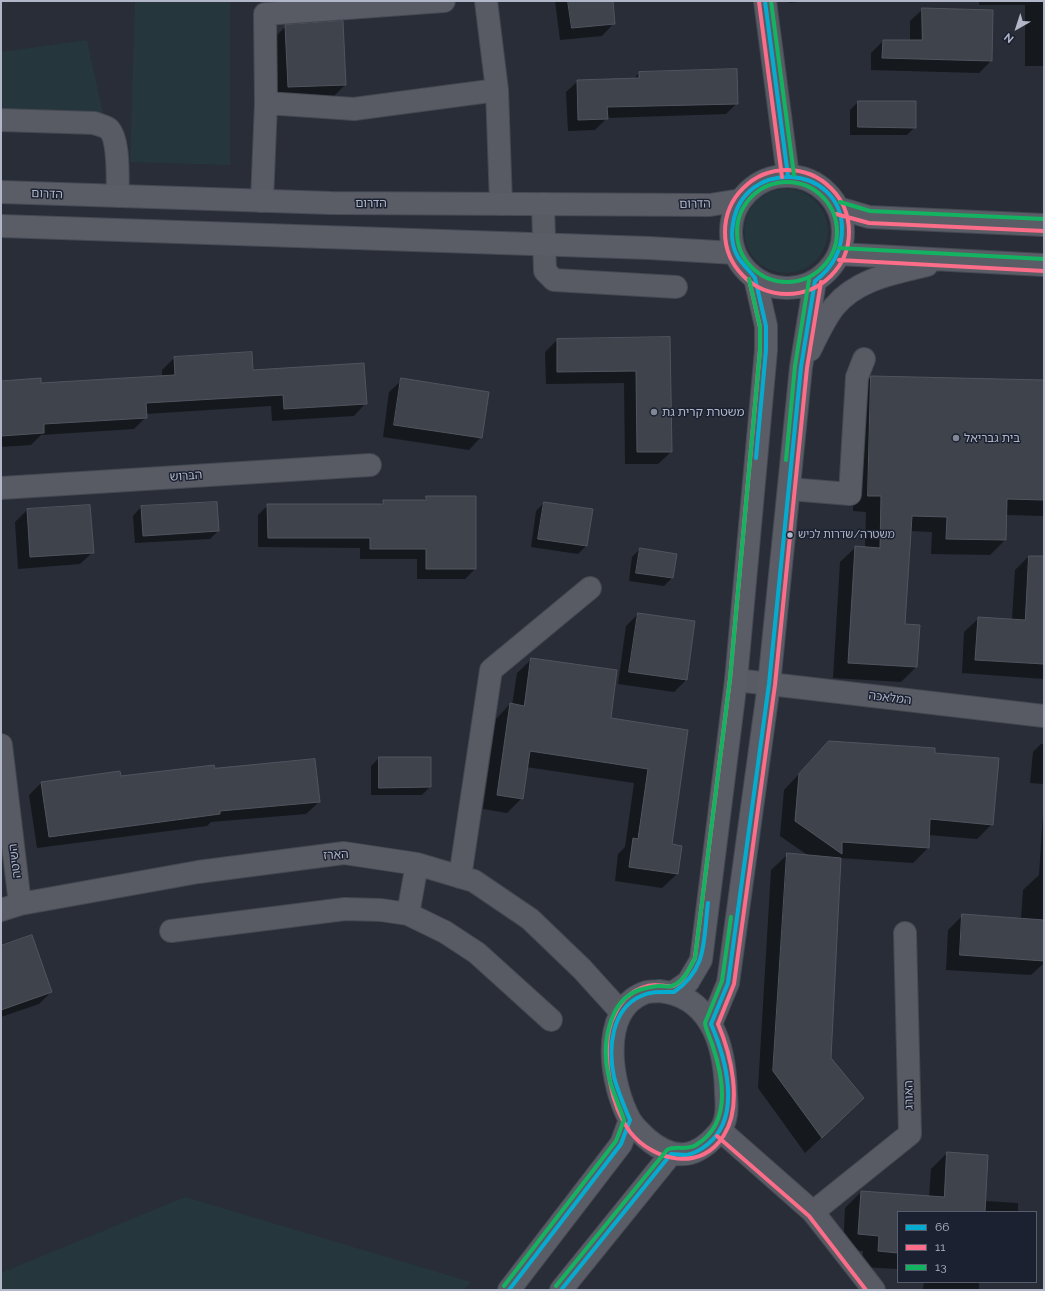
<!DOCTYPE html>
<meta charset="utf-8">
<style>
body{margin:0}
#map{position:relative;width:1045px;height:1291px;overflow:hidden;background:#282d37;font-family:Raleway,sans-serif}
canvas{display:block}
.frame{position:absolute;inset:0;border:2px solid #b1b7c8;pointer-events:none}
.legend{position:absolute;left:897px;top:1211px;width:140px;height:72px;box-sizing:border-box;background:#1b2131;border:1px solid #575d6d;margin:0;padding:5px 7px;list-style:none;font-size:12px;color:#b1b7c8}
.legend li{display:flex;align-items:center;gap:8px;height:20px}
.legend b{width:20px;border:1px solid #575d6d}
.north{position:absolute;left:997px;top:8px;width:40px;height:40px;-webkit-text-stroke:3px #1b2131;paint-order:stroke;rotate:219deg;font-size:11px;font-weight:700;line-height:16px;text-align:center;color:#b1b7c8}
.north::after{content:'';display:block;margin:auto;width:14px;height:18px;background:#b1b7c8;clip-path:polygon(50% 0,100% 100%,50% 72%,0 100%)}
</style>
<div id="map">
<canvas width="1045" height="1291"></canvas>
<div class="frame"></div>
<ul class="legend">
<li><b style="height:5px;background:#06acd0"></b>66</li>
<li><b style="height:5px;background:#fb6d88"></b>11</li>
<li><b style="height:5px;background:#13b361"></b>13</li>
</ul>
<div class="north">N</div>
</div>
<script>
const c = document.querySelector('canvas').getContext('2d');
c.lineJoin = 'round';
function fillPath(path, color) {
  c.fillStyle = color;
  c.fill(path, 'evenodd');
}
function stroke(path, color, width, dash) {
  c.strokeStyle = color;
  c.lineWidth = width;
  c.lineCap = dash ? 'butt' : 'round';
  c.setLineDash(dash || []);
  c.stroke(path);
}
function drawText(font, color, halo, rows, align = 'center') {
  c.font = font + ' Raleway,"Noto Sans Hebrew",sans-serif';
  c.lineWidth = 3;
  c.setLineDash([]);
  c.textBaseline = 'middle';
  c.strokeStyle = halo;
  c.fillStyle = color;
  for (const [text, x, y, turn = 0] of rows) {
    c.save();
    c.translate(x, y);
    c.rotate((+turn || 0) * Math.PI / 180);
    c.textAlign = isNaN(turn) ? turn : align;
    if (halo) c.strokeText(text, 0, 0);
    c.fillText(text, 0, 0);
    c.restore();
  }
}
fillPath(new Path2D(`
 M 135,1 L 230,1 L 230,165 L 130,162 Z
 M 87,40 L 107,132 L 1,124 L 1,52 Z
 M744 231a42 42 0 1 1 84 0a42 42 0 1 1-84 0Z
 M 185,1197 L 471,1282 L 464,1290 L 1,1290 L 1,1273 Z`), '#25363d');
fillPath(new Path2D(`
 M 555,1 L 612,1 L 614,23 L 602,36 L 560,40 Z
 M 789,1 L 807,1 L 789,3 Z
 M 979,1 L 1044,1 L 1044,66 L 1025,66 L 1025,5 L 979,5 Z
 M 923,9 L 991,61 L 979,73 L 871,70 L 871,53 L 883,41 L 910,41 L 910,21 Z
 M 286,26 L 345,85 L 333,97 L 277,99 L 274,38 Z
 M 639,73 L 737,103 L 726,114 L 607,118 L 595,130 L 568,131 L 566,92 L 578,81 L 634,79 Z
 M 858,102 L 915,127 L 907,135 L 850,135 L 850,110 Z
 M 669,338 L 671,452 L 658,464 L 625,464 L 624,383 L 546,384 L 545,352 L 557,340 Z
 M 174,358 L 252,371 L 366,403 L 354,416 L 272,421 L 271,406 L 146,414 L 146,417 L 134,429 L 41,435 L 31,445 L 1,447 L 1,382 L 40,384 L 162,377 L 162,370 Z
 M 871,377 L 1044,381 L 1044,516 L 1006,515 L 1005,540 L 990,555 L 931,554 L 932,532 L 910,531 L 903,625 L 919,626 L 916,667 L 901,682 L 833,678 L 840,562 L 856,547 L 865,548 L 866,512 L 853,511 L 856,393 Z
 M 402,380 L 481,437 L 469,450 L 383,437 L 389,392 Z
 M 427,497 L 475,569 L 465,579 L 417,579 L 417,559 L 360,559 L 360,548 L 258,547 L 258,515 L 268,505 L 379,505 L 384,501 L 423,501 Z
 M 544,503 L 587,545 L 578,554 L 531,547 L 536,511 Z
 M 141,507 L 218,531 L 210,539 L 135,543 L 133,516 Z
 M 27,510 L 93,552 L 80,564 L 18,569 L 15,522 Z
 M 640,549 L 675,555 L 672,578 L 664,586 L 629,581 L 632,557 Z
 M 1029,556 L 1044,557 L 1044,679 L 962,673 L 964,632 L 979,618 L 1012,620 L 1015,570 Z
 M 638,614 L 686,680 L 674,692 L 618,684 L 626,626 Z
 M 532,659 L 610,719 L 687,730 L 671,845 L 677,874 L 662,888 L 615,881 L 618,854 L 625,847 L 634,783 L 526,767 L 522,798 L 507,813 L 483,809 L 496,719 L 510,704 L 512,705 L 517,673 Z
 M 1041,744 L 1044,744 L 1044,784 L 1030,783 L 1033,752 Z
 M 933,754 L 992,824 L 977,839 L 928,835 L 928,848 L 913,863 L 840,858 L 830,1058 L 847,1114 L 805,1153 L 758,1088 L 771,870 L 788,854 L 809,856 L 780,836 L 784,790 L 815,757 Z
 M 379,758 L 430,758 L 430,787 L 422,795 L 371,795 L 371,766 Z
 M 214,769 L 319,802 L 306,814 L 211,822 L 207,826 L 37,848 L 29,795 L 41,783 Z
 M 1044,797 L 1044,963 L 1031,975 L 946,970 L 948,930 L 963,915 L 1021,919 L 1023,890 L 1039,875 Z
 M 1,947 L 51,992 L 39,1004 L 1,1017 Z
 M 947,1153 L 985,1201 L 1018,1203 L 1018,1212 L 898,1212 L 898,1269 L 862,1267 L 863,1251 L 843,1250 L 845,1208 L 861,1192 L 929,1197 L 931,1169 Z
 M 924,1282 L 979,1282 L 979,1290 L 923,1290 Z`), '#0007');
const building = new Path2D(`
 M 568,1 L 613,1 L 615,24 L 572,28 Z
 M 922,8 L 993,10 L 992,61 L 882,58 L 883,40 L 922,40 Z
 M 343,21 L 346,85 L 288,87 L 285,25 Z
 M 737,69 L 738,104 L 607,107 L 608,119 L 578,120 L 577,80 L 639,78 L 639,72 Z
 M 858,101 L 916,101 L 916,128 L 858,127 Z
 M 670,337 L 672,452 L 637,452 L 636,371 L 557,372 L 557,339 Z
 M 252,352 L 253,370 L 364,363 L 367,404 L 284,409 L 283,395 L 146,403 L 147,418 L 44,424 L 44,433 L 1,436 L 1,381 L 41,378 L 41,383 L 175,375 L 174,357 Z
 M 871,376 L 1044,380 L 1044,500 L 1007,499 L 1006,540 L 946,539 L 947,517 L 912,516 L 905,624 L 920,625 L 917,667 L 848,663 L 855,546 L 880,548 L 881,496 L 868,496 Z
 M 401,378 L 489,392 L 482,438 L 394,425 Z
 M 426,496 L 476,496 L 476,569 L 426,569 L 426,549 L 370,549 L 370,538 L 268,538 L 267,504 L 383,504 L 383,500 L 426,500 Z
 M 217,502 L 219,531 L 143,536 L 141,506 Z
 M 544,502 L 593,509 L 587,546 L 538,539 Z
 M 90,505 L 94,553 L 30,557 L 27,509 Z
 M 640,548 L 677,554 L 673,578 L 636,573 Z
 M 1029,556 L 1044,556 L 1044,664 L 975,660 L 978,617 L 1025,620 Z
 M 638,613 L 695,621 L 687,680 L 629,672 Z
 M 531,658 L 617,670 L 611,718 L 688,730 L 672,844 L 682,846 L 678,874 L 629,867 L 633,838 L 638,839 L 648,769 L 530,751 L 523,799 L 497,795 L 510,703 L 524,706 Z
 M 829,741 L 935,748 L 935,753 L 999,758 L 993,825 L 930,819 L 929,848 L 842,842 L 842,854 L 795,821 L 799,774 Z
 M 379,757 L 431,757 L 431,787 L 379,788 Z
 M 315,759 L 320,802 L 220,811 L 220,814 L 49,837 L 41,782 L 120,771 L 121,776 L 214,765 L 215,768 Z
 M 787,853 L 841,858 L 831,1058 L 864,1098 L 822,1138 L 773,1071 Z
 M 962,914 L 1044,920 L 1044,961 L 960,955 Z
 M 32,935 L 52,992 L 1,1010 L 1,946 Z
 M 947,1152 L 988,1155 L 985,1212 L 898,1212 L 898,1253 L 878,1251 L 879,1236 L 858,1234 L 861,1191 L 944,1197 Z`);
fillPath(building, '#3f444c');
stroke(building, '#50545e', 1);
const minor = new Path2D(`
 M 444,1 L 265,14 L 266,103 L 354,109 L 497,90
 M 486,1 L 497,90 L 501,204
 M 765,1 L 788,176
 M 1,120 L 94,123 C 99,125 105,126 109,129 C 120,141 117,180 118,196
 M 262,201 L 266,103
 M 543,204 L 545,271 L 554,280 L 676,287
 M 1,488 L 370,465
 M 789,489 L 850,494 L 857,377 L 864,359
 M 736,680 L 1044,716
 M 1,745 L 20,904
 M 460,877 L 491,670 L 590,588
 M 1,910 L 20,904 L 198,872 L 344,853 L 417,864 L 474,881 L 530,919 L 582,969 L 621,1012
 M 408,914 L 417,864
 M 171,931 L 345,909 L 381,910 L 408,914 L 445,932 L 477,953 L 551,1020
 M 721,1131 L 813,1212 L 874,1290
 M 813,1212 L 910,1134 L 905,933`);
const major = new Path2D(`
 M731 232a56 56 0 1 1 112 0a56 56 0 1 1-112 0Z
 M 1,192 L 331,203 L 710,205 L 741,200
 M 838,208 L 869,217 L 1044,225
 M 1,226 L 649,248 L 735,253
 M 839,254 L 1044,265
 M 810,350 C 817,336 824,320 834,307 C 857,279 894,273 927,265
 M 659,991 C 712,996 725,1047 726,1093 C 727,1106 728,1122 718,1133 C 695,1160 673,1161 646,1138 C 641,1133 634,1127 630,1120 C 611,1086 598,1011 644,993 C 648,991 654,992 659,991 Z
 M 674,992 L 688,982 L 701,960 L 736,680 L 766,350 L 766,326 L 755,278
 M 711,1024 L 728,983 L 769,684 L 801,367 L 815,281
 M 509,1290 L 621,1144 L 630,1120
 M 561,1290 L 671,1154`);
stroke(minor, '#444850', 24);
stroke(major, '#454953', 24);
stroke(minor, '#585b64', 22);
stroke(major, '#5a5d66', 22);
stroke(new Path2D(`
 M 765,1 L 788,176
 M 755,278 L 766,326 L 766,350 L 756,458
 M 755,278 C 750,271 742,264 738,257 C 732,247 731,234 733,224 C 743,157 842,164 842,229 C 842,252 832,268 815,281
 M 674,992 C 708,968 703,941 708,903
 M 711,1024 L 728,983 L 769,684 L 801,367 L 815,281
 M 630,1120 C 624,1106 618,1092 614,1077 C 608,1049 611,1009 641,996 C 651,991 663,992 674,992
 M 671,1154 C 676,1154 681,1155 686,1155 C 694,1154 702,1149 708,1144 C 742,1116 726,1059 711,1024
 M 509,1290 L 621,1144 L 630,1120
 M 561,1290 L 671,1154`), '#06acd0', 4);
stroke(new Path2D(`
 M 759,2 L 782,177
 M725 232a62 62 0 1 1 124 0a62 62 0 1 1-124 0Z
 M 836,214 L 869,223 L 1044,231
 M 839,260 L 1044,271
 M 749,279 L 760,327 L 760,350 L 730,679 L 695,958 C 690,967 684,982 673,986 C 668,987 660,985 655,985 C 637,986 622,998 615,1014 C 604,1034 606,1060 610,1082 C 613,1099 619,1117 630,1132 C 654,1162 702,1172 724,1135 C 743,1105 731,1054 718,1024 L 734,984 L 775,685 L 807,368 L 821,282
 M 717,1136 L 809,1216 L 866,1290`), '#fb6d88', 4);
stroke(new Path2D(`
 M 771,1 L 794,175
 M737 232a50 50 0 1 1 100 0a50 50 0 1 1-100 0Z
 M 840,202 L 870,211 L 1044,219
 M 839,248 L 1044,259
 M 786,460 L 795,366 L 809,280
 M 504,1286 L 616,1141 L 624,1120 C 619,1104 611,1089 608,1073 C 602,1045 608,1001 639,990 C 646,988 653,986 660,986 C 664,986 669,987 672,986 C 684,982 690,967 695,958 L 730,679 L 760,350 L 760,327 L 749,279
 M 556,1286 L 667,1150 C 675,1145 686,1151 696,1145 C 731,1124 724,1080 713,1047 C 711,1039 706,1031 705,1023 L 722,981 L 731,917`), '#13b361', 4);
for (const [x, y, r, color] of [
 [654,412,4,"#818795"],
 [956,438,4,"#818795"],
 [790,535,3.5,"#b1b7c8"]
]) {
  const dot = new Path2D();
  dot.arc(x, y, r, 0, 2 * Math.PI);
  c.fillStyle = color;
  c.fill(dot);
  stroke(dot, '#1b2131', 1.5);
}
drawText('11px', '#b1b7c8', '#1b2131', [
 ["משטרה/שדרות לכיש",798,535]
], 'left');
drawText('12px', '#b1b7c8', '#1b2131', [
 ["הדרום",47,194,2],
 ["הדרום",371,203],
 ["הדרום",695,204,-1],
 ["הברוש",186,476,-4],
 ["המלאכה",890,698,7],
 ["הארז",336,855,-3],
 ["השיטה",15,861,-97],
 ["האורג",909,1095,-91]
]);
drawText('12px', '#b1b7c8', '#1b2131', [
 ["משטרת קרית גת",662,412],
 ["בית גבריאל",964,438]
], 'left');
</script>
